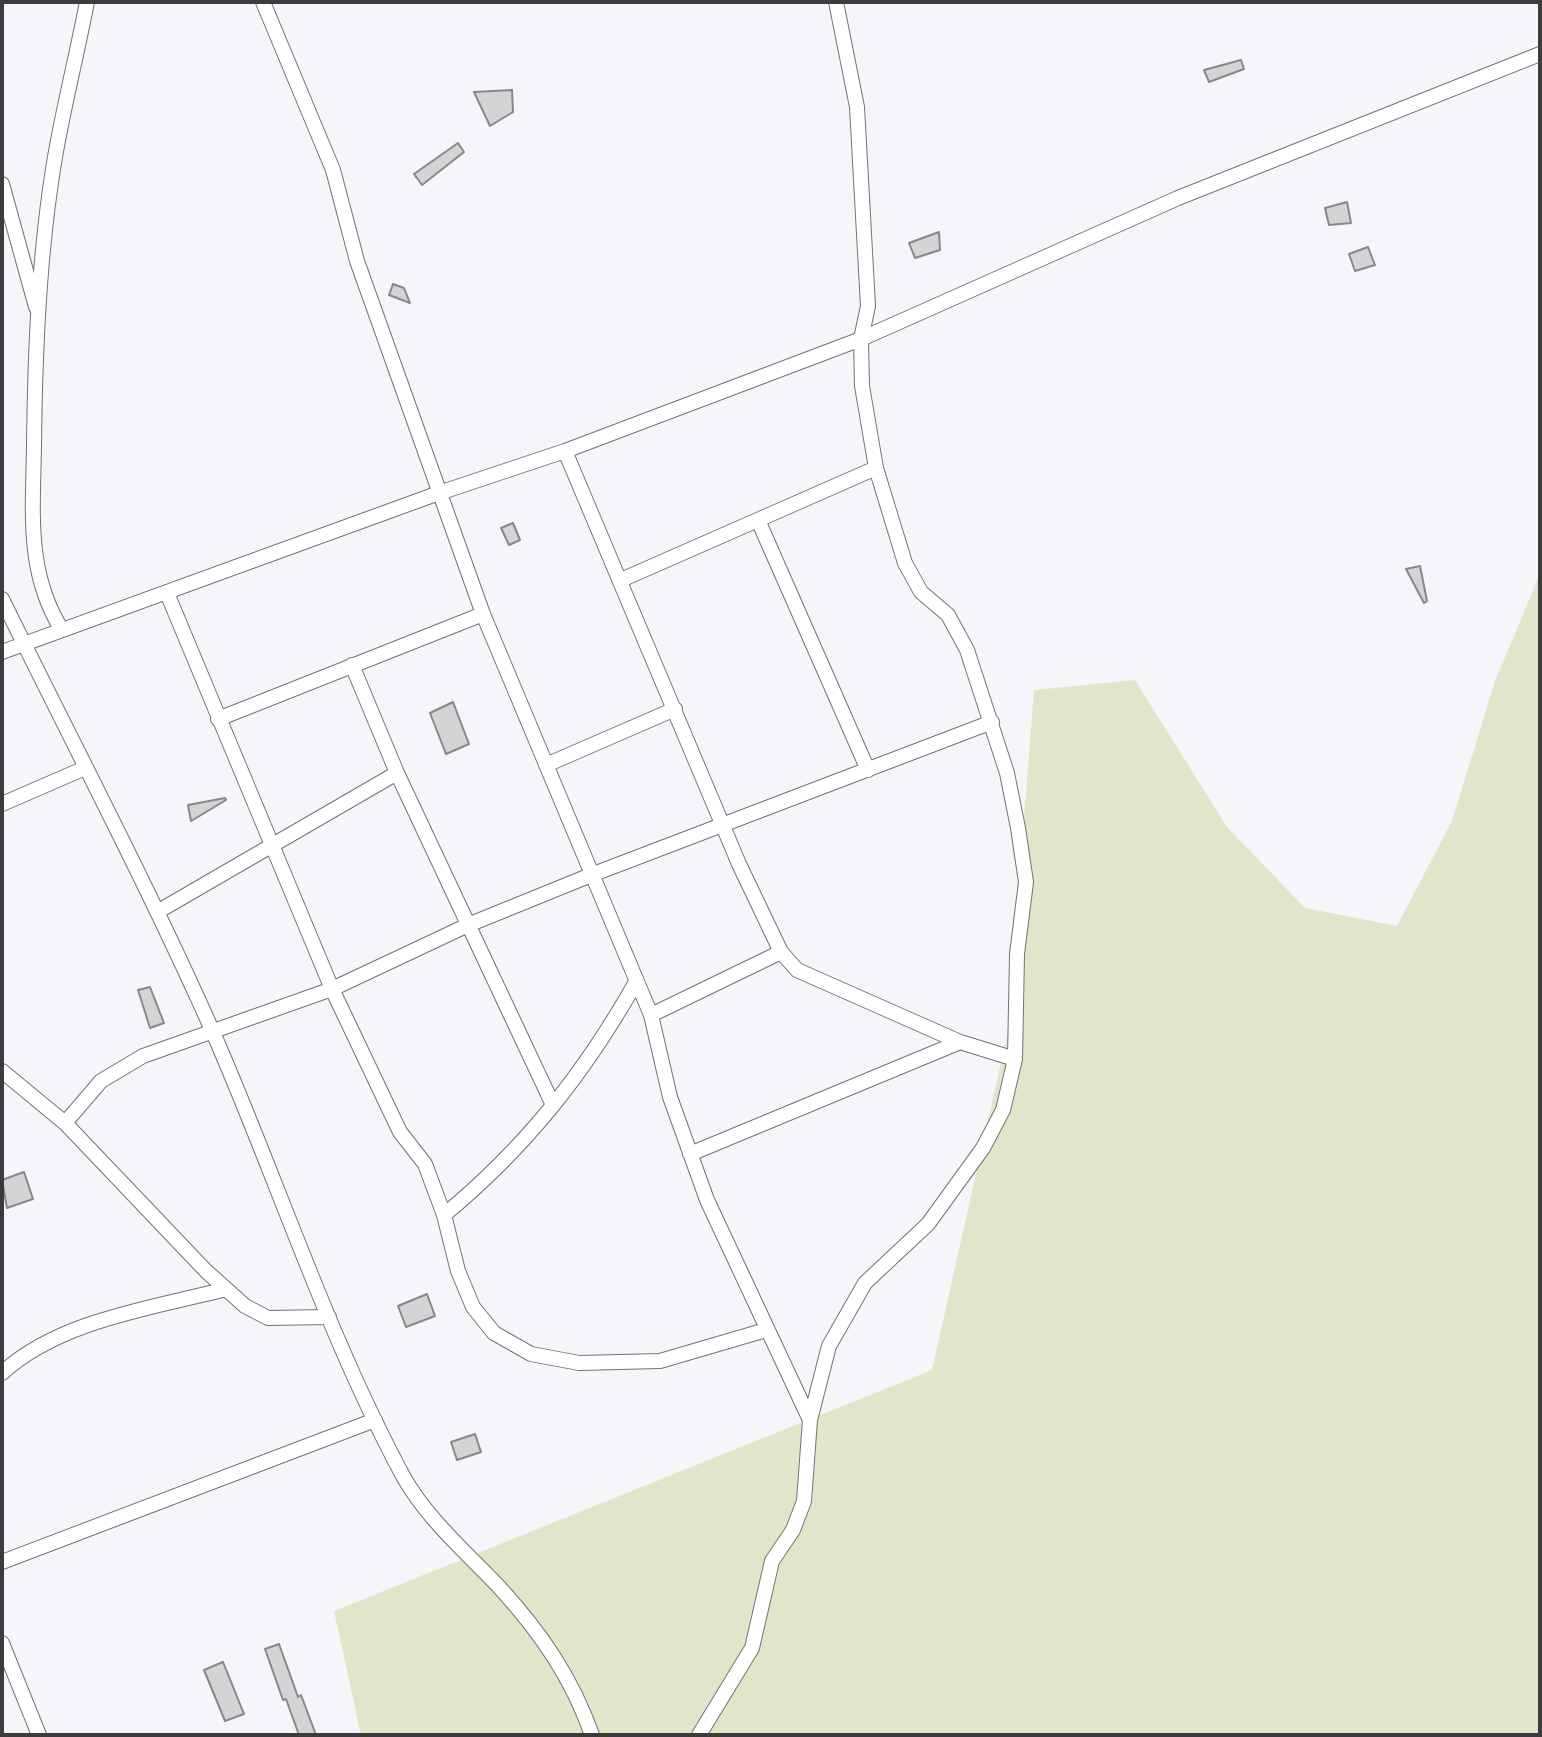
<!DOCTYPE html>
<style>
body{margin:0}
#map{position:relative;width:1542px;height:1737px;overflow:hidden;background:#f5f6f9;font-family:"DM Sans",sans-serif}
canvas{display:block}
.frame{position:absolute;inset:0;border:4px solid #3c3c3e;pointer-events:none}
</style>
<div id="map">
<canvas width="1542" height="1737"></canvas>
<div class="frame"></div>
</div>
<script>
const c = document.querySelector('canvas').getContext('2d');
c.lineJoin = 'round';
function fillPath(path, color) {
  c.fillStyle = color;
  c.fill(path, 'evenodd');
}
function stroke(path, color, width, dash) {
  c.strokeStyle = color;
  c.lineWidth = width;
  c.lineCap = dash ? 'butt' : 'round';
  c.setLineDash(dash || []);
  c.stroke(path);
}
fillPath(new Path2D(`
 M 1540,574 L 1540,1735 L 361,1735 L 334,1611 L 932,1370 L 1007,1036 L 1034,690 L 1135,680 L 1227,827 L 1305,908 L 1397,926 L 1452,821 L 1495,681 Z`), '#e1e6ca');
const building = new Path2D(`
 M 1241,60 L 1244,69 L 1209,82 L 1204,70 Z
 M 512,90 L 513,112 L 490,126 L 474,92 Z
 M 458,143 L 464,152 L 422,185 L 414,174 Z
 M 1347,202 L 1351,223 L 1329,225 L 1325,208 Z
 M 939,232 L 940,250 L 915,258 L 909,243 Z
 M 1368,247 L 1375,265 L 1355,271 L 1349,254 Z
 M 393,284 L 404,288 L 410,303 L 389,295 Z
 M 513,523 L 520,540 L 509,545 L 501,528 Z
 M 1420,566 L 1427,601 L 1424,603 L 1406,569 Z
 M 453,702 L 469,744 L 446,754 L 430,713 Z
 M 225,798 L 226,800 L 191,821 L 188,805 Z
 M 150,987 L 164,1023 L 150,1028 L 138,990 Z
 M 24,1172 L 33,1199 L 7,1208 L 2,1180 Z
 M 427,1294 L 435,1316 L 406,1327 L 398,1306 Z
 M 475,1434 L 481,1452 L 457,1460 L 451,1442 Z
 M 279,1644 L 298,1697 L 301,1695 L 316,1735 L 299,1735 L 286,1699 L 283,1700 L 265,1649 Z
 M 223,1662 L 244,1714 L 225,1721 L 204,1670 Z`);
fillPath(building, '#d5d3d6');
stroke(building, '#898789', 2);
const street = new Path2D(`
 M 263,2 L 333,170 L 357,261 L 483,614 L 651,1015 L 670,1097 L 707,1200 L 810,1420
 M 2,184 L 36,307
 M 565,451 L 739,864 L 781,952 L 797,970 L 960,1042 L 1015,1059
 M 758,520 L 868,770
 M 621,580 L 876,468
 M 167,593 L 332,989 L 400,1132 L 425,1164 L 444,1215 L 458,1271 L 473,1307 L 494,1333 L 531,1354 L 579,1363 L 660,1361 L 766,1330
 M 2,599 C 72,742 147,884 212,1030 C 277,1178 326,1333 403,1476 C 427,1519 466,1552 500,1588 C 541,1633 572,1678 592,1735
 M 62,630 C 26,573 33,512 34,447 C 35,351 39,252 55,157 C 64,105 77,54 87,2
 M 2,652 L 439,493 L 565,451 L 861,339 L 1178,198 L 1540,54
 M 352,665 L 397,773 L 553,1105
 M 218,719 L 483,614
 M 546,765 L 675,709
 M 2,804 L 85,768
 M 157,912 L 397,773
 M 651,1015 L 781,952
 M 2,1071 L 65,1123 L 206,1271 L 245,1306 L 268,1318 L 329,1317
 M 65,1123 L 101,1081 L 143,1056 L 332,989 L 468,925 L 591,875 L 992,722
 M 690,1154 L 960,1042
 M 444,1215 C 525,1148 584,1074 636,982
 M 2,1373 C 60,1320 153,1308 226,1289
 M 2,1562 L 375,1420
 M 2,1643 L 39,1735
 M 699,1735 L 752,1648 L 772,1561 L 793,1530 L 804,1501 L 810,1420 L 829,1346 L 865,1283 L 928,1224 L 983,1148 L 1003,1110 L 1015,1059 L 1017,954 L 1026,882 L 1018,828 L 1007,773 L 967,650 L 948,615 L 921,592 L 905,563 L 876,468 L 862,386 L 861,339 L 868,306 L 857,107 L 836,2`);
stroke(street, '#737376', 16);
stroke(street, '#fff', 14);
</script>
